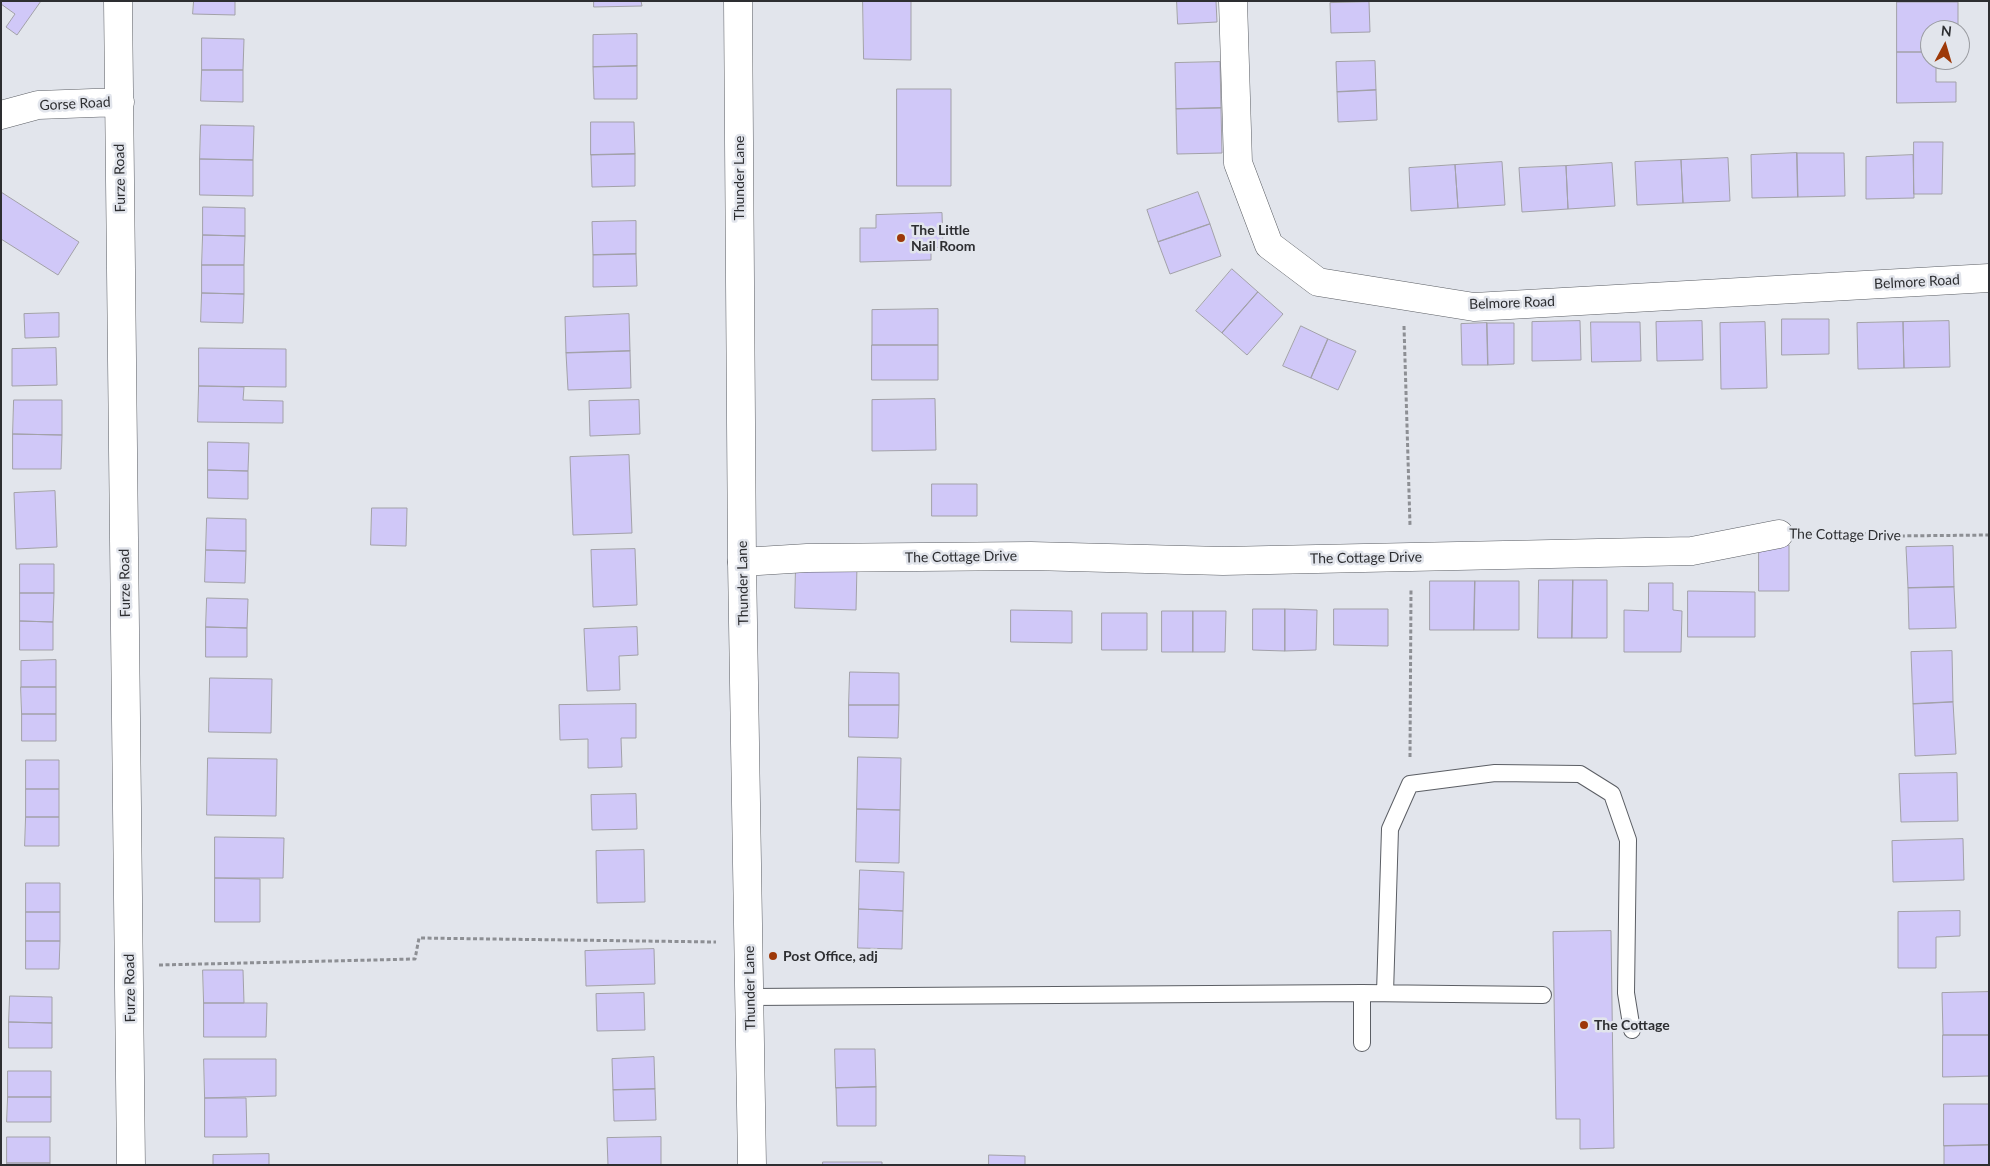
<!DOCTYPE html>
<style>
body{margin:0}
#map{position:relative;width:1990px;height:1166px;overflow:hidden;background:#e2e5ec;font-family:Lato,sans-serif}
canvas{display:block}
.frame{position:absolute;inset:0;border:2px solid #2d2e31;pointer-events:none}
.north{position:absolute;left:1920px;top:20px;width:50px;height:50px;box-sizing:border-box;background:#e2e5ec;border:1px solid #9a9ca1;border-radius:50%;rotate:6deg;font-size:14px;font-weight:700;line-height:20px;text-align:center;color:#2d2e31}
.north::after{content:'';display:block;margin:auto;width:18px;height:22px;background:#9d3808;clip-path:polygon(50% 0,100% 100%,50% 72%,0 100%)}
</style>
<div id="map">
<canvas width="1990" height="1166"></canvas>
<div class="frame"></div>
<div class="north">N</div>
</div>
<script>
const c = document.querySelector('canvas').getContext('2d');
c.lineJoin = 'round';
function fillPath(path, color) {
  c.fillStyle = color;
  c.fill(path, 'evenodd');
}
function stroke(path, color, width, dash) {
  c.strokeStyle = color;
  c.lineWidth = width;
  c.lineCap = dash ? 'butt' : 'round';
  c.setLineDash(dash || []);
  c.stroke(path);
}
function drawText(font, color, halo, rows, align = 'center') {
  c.font = font + ' Lato,sans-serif';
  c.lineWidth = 5;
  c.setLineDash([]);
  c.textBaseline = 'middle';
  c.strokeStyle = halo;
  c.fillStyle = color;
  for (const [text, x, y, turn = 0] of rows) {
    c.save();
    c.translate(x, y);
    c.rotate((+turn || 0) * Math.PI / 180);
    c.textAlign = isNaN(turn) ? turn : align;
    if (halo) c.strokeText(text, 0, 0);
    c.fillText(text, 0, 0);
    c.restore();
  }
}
const building = new Path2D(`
 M 1,1 L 41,1 L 17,35 L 6,27 L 15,14 L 1,4 Z
 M 194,1 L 235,1 L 235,15 L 193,14 Z
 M 594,1 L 641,1 L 642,6 L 594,7 Z
 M 863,1 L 911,1 L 911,60 L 864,59 Z
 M 1177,1 L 1216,1 L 1217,22 L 1178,24 Z
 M 1369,2 L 1370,32 L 1331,33 L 1330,3 Z
 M 1897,2 L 1958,2 L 1958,27 L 1936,27 L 1936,30 L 1930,30 L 1930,52 L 1897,52 Z
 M 637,34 L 637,66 L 593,67 L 593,35 Z
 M 202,38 L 244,39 L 243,70 L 202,70 Z
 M 1897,52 L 1930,52 L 1930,60 L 1936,60 L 1936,82 L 1956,82 L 1956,102 L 1897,103 Z
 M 1375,61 L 1376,90 L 1337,92 L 1336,62 Z
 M 1220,62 L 1221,108 L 1176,109 L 1175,63 Z
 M 637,66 L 637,99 L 594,99 L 593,67 Z
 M 202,70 L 243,70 L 243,102 L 201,101 Z
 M 897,89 L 951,89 L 951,186 L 897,186 Z
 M 1376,90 L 1377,120 L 1338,122 L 1337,92 Z
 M 1221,108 L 1222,153 L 1177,154 L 1176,109 Z
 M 591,122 L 634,122 L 635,154 L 591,155 Z
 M 201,125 L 254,126 L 253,160 L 200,159 Z
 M 1914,142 L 1943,142 L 1942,194 L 1914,194 Z
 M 1797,153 L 1798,197 L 1752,198 L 1751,155 Z
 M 1797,153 L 1844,153 L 1845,196 L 1798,197 Z
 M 635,154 L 635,186 L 592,187 L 591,155 Z
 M 1913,155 L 1914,198 L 1866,199 L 1866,157 Z
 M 1728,158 L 1730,201 L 1683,203 L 1681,160 Z
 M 200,159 L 253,160 L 253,196 L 200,195 Z
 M 1681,160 L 1683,203 L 1637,205 L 1635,162 Z
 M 1502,162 L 1505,205 L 1458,208 L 1455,165 Z
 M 1612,163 L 1615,206 L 1568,209 L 1566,166 Z
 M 1455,165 L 1458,208 L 1411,211 L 1409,168 Z
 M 1566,166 L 1568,209 L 1522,212 L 1519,168 Z
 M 1,192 L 79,242 L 58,275 L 1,239 Z
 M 1198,192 L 1210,224 L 1158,242 L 1147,210 Z
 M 203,207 L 245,208 L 245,236 L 203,235 Z
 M 942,213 L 943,247 L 931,248 L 931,260 L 860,262 L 860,228 L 876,228 L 876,215 Z
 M 636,221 L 636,254 L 593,255 L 592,222 Z
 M 1210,224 L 1221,256 L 1170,274 L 1158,242 Z
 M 203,235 L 245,236 L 244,265 L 202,265 Z
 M 636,254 L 637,286 L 593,287 L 593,255 Z
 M 202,265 L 244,265 L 244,294 L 202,293 Z
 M 1232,269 L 1258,292 L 1222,333 L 1196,311 Z
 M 1258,292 L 1283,314 L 1247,355 L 1222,333 Z
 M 202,293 L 244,294 L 243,323 L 201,322 Z
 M 938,309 L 938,345 L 872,345 L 872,310 Z
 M 59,313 L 59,337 L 25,338 L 24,314 Z
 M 629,314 L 630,351 L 566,353 L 565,317 Z
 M 1782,319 L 1829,319 L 1829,354 L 1782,355 Z
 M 1580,321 L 1581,360 L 1532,361 L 1532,322 Z
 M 1702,321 L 1703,360 L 1657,361 L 1656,322 Z
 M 1949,321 L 1950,367 L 1904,368 L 1903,322 Z
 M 1591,322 L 1640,322 L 1641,361 L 1592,362 Z
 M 1765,322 L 1767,388 L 1721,389 L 1720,323 Z
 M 1903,322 L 1904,368 L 1858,369 L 1857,323 Z
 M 1487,323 L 1514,323 L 1514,364 L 1488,365 Z
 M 1487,323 L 1488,365 L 1462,365 L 1461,324 Z
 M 1301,326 L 1328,339 L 1311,378 L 1283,366 Z
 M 1328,339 L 1356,351 L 1338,390 L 1311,378 Z
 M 872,345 L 938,345 L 938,380 L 872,380 Z
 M 56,348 L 57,385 L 12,386 L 12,349 Z
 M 199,348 L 286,349 L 286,387 L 199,386 Z
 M 630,351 L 631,388 L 568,390 L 566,353 Z
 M 199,386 L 244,387 L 243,400 L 283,401 L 283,423 L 198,422 Z
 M 935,399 L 936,450 L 872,451 L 872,400 Z
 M 14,400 L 62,400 L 62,435 L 13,434 Z
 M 639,400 L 640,434 L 590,436 L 589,401 Z
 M 13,434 L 62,435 L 61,469 L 13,469 Z
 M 208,442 L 249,443 L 248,471 L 208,470 Z
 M 629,455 L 632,533 L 573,535 L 570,457 Z
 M 208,470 L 248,471 L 248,499 L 208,498 Z
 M 932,484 L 977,484 L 977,516 L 932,516 Z
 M 55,491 L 57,547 L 16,549 L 14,493 Z
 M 372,508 L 407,508 L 406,546 L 371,545 Z
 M 207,518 L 246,519 L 246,551 L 206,550 Z
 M 1759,545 L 1789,545 L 1789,591 L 1759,591 Z
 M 1953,546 L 1954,587 L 1908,588 L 1906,547 Z
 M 635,549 L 637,605 L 593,607 L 591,550 Z
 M 206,550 L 246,551 L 245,583 L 205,582 Z
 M 20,564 L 54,564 L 54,593 L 20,593 Z
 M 796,564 L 857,565 L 856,610 L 795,608 Z
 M 1539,580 L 1573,580 L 1572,638 L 1538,638 Z
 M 1573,580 L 1607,580 L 1607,638 L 1572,638 Z
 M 1430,581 L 1475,581 L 1474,630 L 1430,630 Z
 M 1475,581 L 1519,581 L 1519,630 L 1474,630 Z
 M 1649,583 L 1673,583 L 1673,610 L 1682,611 L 1681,652 L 1624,652 L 1624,610 L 1648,611 Z
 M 1954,587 L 1956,628 L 1909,629 L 1908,588 Z
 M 1688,591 L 1755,592 L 1755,637 L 1688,637 Z
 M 20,593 L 54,593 L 53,622 L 20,621 Z
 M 207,598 L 248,599 L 247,628 L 206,627 Z
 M 1253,609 L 1285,609 L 1285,651 L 1253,650 Z
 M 1285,609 L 1317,610 L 1316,650 L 1285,651 Z
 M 1334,609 L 1388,609 L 1388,646 L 1334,645 Z
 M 1011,610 L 1072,611 L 1072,643 L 1011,642 Z
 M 1162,611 L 1193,611 L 1193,652 L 1162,652 Z
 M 1193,611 L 1226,611 L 1225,652 L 1193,652 Z
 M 1102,613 L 1147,613 L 1147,650 L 1102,650 Z
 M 20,621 L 53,622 L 53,650 L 20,650 Z
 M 206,627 L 247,628 L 247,657 L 206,657 Z
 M 637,627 L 638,655 L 619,656 L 620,690 L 587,691 L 584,629 Z
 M 1952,651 L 1953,702 L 1913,704 L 1911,652 Z
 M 56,660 L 56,687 L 21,687 L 21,661 Z
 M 850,672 L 899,673 L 899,705 L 849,705 Z
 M 210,678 L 272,679 L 271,733 L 209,732 Z
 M 21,687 L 56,687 L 56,714 L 22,714 Z
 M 1953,702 L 1956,754 L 1915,756 L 1913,704 Z
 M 636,704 L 636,738 L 621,738 L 622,767 L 588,768 L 588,739 L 560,740 L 559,705 Z
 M 849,705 L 899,705 L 898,738 L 849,737 Z
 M 22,714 L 56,714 L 56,741 L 22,741 Z
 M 858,757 L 901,758 L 900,810 L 857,809 Z
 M 208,758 L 277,759 L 276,816 L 207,815 Z
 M 26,760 L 59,760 L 59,789 L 26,789 Z
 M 1957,773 L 1958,821 L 1901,822 L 1899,774 Z
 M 26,789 L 59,789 L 59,817 L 26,817 Z
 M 636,794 L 637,829 L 592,830 L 591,795 Z
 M 857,809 L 900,810 L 899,863 L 856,862 Z
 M 26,817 L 59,817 L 59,846 L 25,846 Z
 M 215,837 L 284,838 L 283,878 L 215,878 Z
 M 1963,839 L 1964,880 L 1893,882 L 1892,841 Z
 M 644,850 L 645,902 L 597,903 L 596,851 Z
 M 860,870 L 904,872 L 903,911 L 859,909 Z
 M 215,878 L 260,879 L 260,922 L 215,922 Z
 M 26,883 L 60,883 L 60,912 L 26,912 Z
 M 859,909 L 903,911 L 902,949 L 858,948 Z
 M 1960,911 L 1960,936 L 1936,937 L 1936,968 L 1898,968 L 1898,912 Z
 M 26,912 L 60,912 L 60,941 L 26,941 Z
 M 1611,931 L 1614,1148 L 1580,1149 L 1580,1119 L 1556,1119 L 1553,932 Z
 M 26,941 L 60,941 L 59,969 L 26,969 Z
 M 654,949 L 655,984 L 586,986 L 585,951 Z
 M 203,970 L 243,970 L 244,1003 L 204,1003 Z
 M 1989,992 L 1989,1035 L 1943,1035 L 1942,993 Z
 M 644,993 L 645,1030 L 597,1031 L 596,994 Z
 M 10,996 L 52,997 L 52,1023 L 9,1022 Z
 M 204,1003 L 267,1003 L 266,1037 L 204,1037 Z
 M 9,1022 L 52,1023 L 52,1048 L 9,1048 Z
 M 1943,1035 L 1989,1035 L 1989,1076 L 1943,1077 Z
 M 835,1049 L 875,1049 L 876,1087 L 836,1088 Z
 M 654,1057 L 655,1089 L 613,1090 L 612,1059 Z
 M 204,1059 L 276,1059 L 276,1096 L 205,1098 Z
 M 8,1071 L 51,1071 L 51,1097 L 8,1097 Z
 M 876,1087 L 876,1126 L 837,1126 L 836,1088 Z
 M 655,1089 L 656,1120 L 614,1121 L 613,1090 Z
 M 8,1097 L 51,1097 L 51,1122 L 7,1122 Z
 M 205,1098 L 246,1098 L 247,1137 L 205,1137 Z
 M 1944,1104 L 1989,1104 L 1989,1145 L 1944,1146 Z
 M 7,1137 L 50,1137 L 50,1163 L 7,1163 Z
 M 661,1137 L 661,1165 L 608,1165 L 607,1138 Z
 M 1989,1145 L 1989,1165 L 1944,1165 L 1944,1146 Z
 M 269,1154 L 269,1165 L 213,1165 L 213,1155 Z
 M 989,1155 L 1025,1156 L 1025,1165 L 989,1165 Z
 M 823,1162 L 882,1162 L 882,1165 L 823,1165 Z
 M 7,1163 L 50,1163 L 50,1165 L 7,1165 Z`);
fillPath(building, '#d0c8f8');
stroke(building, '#a2a1a8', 1);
const service = new Path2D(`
 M 1385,993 L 1390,829 L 1410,784 L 1495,773 L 1580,774 L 1612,794 L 1628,840 L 1626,993 L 1632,1030
 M 750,997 L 1362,993 L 1543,995
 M 1362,1043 L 1362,993`);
const minor = new Path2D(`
 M 118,1 L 131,1165
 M 1233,1 L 1238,163 L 1269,245 L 1318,282 L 1474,307 L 1989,278
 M 1,115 L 38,105 L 120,102
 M 742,562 L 807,558 L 1031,556 L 1223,561 L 1692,551 L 1779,534`);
const tertiary = new Path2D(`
 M 738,1 L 742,562 L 752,1165`);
stroke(service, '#5b5e64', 18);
stroke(minor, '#5b5e64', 29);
stroke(tertiary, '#5b5e64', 29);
stroke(new Path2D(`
 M 1404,326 L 1410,525
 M 1810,533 L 1837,532 L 1893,536 L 1989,535
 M 1410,757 L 1411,589
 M 159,965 L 415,959 L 419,938 L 716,942`), '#8d8f94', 3, [4, 2.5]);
stroke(service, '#fff', 16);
stroke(minor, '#fff', 28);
stroke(tertiary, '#fff', 28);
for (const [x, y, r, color] of [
 [901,238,5,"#9d3808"],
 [773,956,5,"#9d3808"],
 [1584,1025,5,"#9d3808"]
]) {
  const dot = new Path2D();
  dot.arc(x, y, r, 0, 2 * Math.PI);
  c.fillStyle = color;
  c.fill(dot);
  stroke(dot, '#e2e5ec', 2);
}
drawText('14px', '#2d2e31', '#e2e5ec', [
 ["Gorse Road",75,104,-3],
 ["Furze Road",120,178,-91],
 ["Thunder Lane",739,178,-90],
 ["Belmore Road",1917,282,-3],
 ["Belmore Road",1512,303,-2],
 ["The Cottage Drive",1845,535,1],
 ["The Cottage Drive",961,557,-1],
 ["The Cottage Drive",1366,558,-1],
 ["Furze Road",125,583,-91],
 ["Thunder Lane",743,583,-91],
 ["Furze Road",130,988,-91],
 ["Thunder Lane",750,988,-91]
]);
drawText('bold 14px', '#2d2e31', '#e2e5ec', [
 ["The Little",911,230],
 ["Nail Room",911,246],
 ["Post Office, adj",783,956],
 ["The Cottage",1594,1025]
], 'left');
</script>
